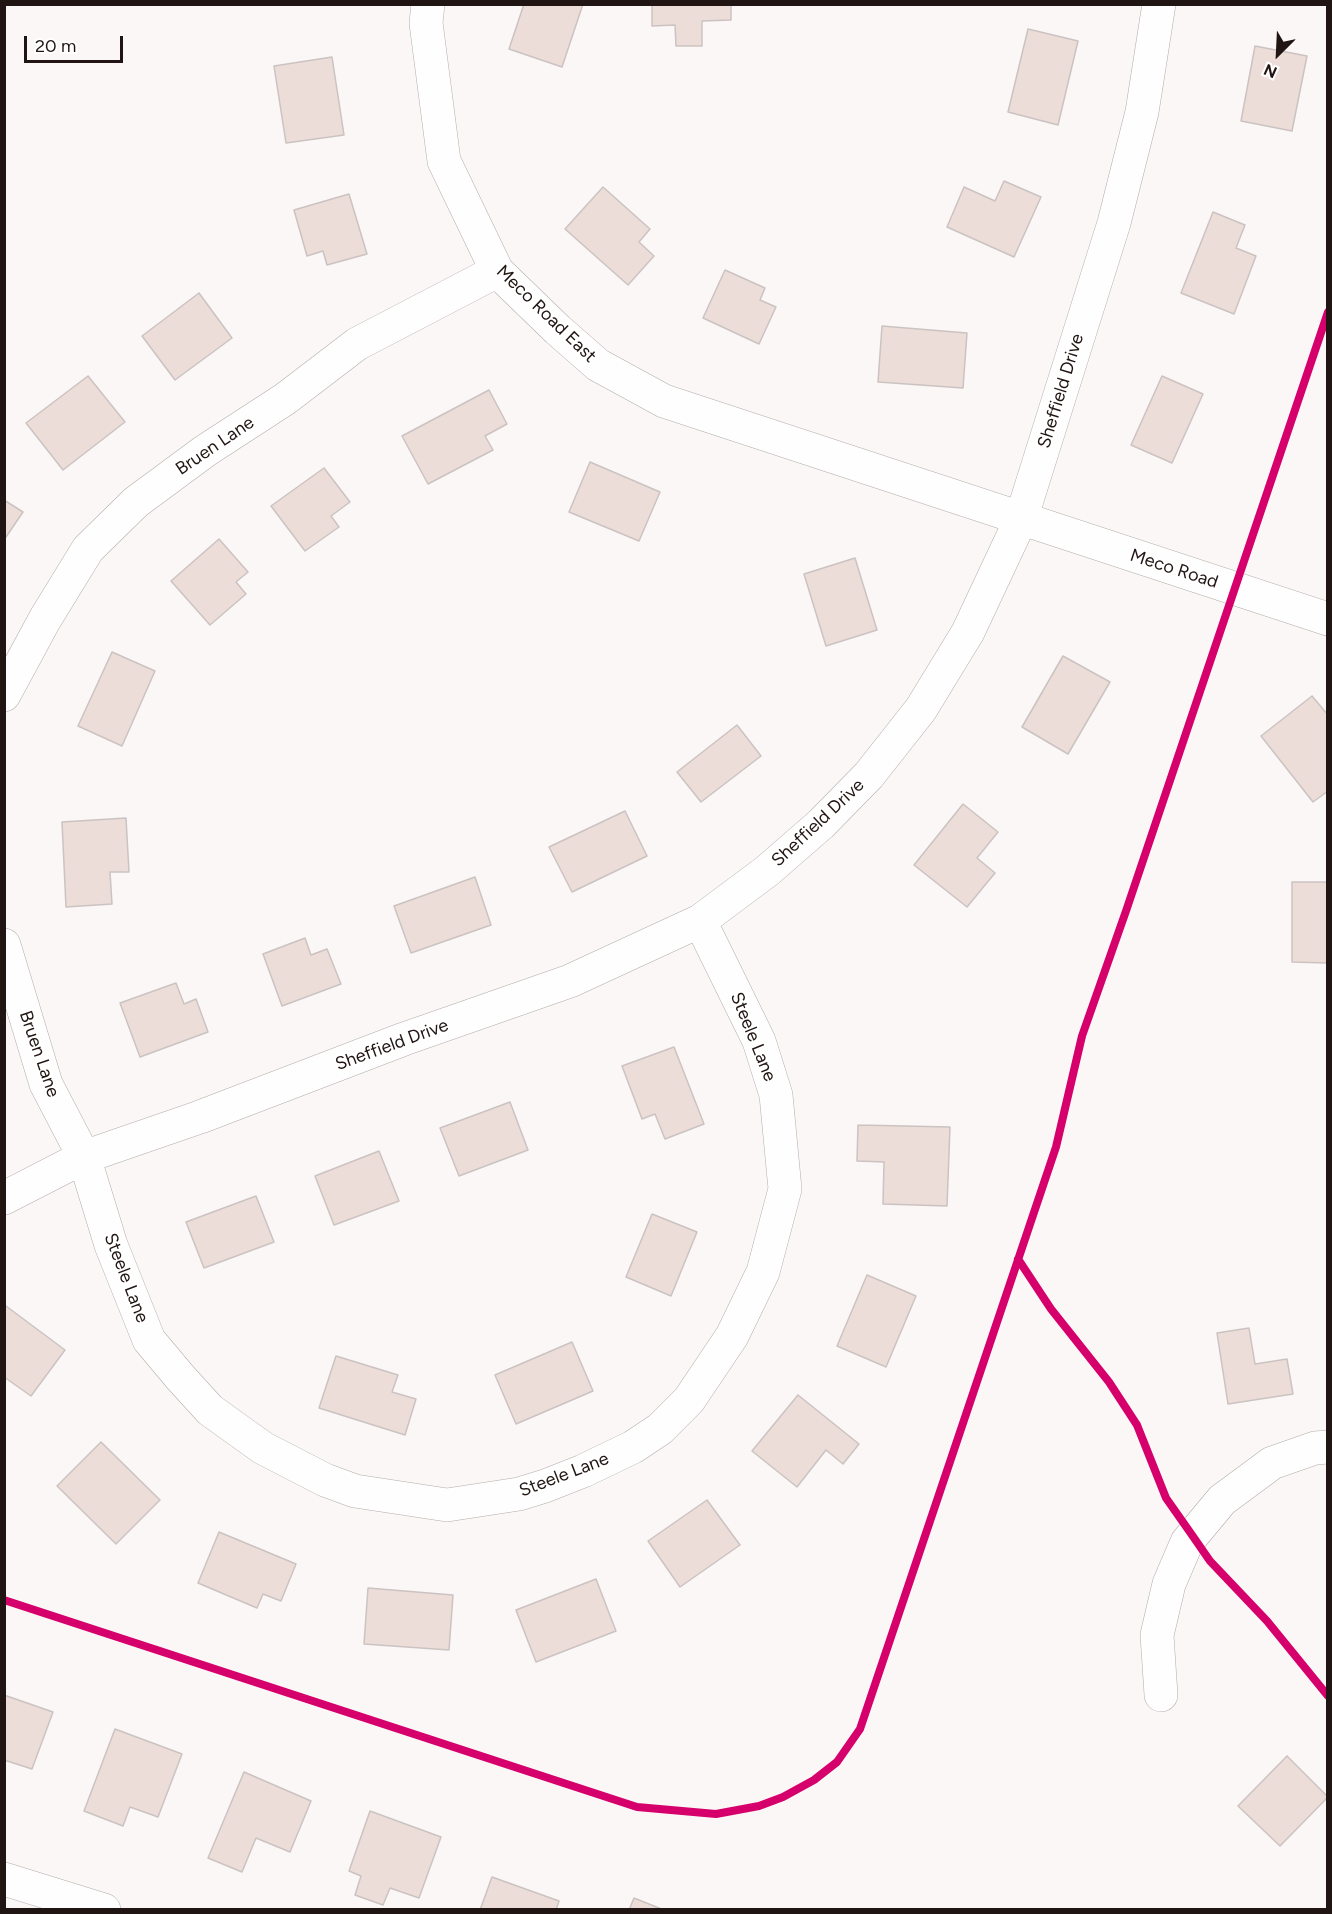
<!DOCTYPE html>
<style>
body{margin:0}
#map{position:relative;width:1332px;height:1914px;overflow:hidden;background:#fbf7f6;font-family:Figtree,sans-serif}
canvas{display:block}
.frame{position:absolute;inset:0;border:6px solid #201512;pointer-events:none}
.north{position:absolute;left:1248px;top:24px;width:60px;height:60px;-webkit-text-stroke:4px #fff;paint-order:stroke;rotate:204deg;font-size:16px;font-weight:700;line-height:24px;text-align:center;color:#201512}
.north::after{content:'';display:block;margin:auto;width:21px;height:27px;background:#201512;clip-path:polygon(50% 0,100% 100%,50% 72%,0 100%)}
.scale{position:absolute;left:24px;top:36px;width:99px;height:27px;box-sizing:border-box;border:3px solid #201512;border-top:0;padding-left:8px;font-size:18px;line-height:21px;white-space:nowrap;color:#201512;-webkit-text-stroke:4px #fff;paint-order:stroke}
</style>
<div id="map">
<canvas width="1332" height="1914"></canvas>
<div class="frame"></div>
<div class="north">N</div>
<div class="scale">20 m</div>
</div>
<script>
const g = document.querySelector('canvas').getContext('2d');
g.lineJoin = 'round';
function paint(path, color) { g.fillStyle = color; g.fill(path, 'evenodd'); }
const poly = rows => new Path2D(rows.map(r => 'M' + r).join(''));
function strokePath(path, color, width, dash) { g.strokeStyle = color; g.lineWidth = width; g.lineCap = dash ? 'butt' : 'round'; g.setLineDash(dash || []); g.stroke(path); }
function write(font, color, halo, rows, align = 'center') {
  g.font = font + ' Figtree,sans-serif'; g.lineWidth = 4.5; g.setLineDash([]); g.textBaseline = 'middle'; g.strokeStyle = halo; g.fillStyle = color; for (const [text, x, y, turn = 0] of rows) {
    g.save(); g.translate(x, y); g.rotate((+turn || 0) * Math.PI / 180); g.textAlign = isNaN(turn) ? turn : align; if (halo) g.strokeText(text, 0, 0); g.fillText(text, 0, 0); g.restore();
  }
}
const building = poly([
 [524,4,583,4,562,67,509,49,524,4],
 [652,4,731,4,731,20,702,21,702,46,676,46,675,25,652,26,652,4],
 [1028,29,1078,41,1058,125,1008,112,1028,29],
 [1255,46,1307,56,1292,131,1241,121,1255,46],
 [332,57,344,135,286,143,274,66,332,57],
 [1004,181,1041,197,1014,257,947,227,964,187,995,201,1004,181],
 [603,187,650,229,639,242,654,256,628,285,565,229,603,187],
 [349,194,367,254,327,265,323,251,307,256,294,210,349,194],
 [1213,212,1245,225,1236,248,1256,256,1234,314,1181,293,1213,212],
 [725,270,765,288,760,300,776,307,759,344,703,318,725,270],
 [199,293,232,338,175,380,142,336,199,293],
 [882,326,967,333,963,388,878,382,882,326],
 [88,376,125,422,63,470,26,423,88,376],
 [1162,376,1203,394,1172,463,1131,445,1162,376],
 [489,390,507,424,485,436,493,450,428,484,402,436,489,390],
 [590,462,660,492,639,541,569,512,590,462],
 [324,468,350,502,331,516,339,527,305,551,271,506,324,468],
 [4,500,23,512,4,540,4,500],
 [219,539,248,572,236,582,246,594,210,625,171,581,219,539],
 [855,558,877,630,826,646,804,574,855,558],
 [112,652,155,671,122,746,78,726,112,652],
 [1063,656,1110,682,1068,754,1022,727,1063,656],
 [1312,696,1328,715,1328,791,1313,802,1261,736,1312,696],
 [737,725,761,756,701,802,677,772,737,725],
 [963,804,998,832,977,858,995,873,967,907,914,865,963,804],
 [625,811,647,856,572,892,549,847,625,811],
 [126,818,129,872,110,872,112,904,66,907,62,822,126,818],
 [475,877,491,925,411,953,394,906,475,877],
 [1292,882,1328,882,1328,963,1292,962,1292,882],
 [305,938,311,955,327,949,341,984,282,1006,263,954,305,938],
 [176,983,184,1004,196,999,208,1032,140,1057,120,1003,176,983],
 [674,1047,704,1124,665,1139,655,1114,642,1119,622,1066,674,1047],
 [510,1102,528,1150,459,1176,440,1128,510,1102],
 [858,1125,950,1127,947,1206,883,1204,884,1162,857,1161,858,1125],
 [379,1151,399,1201,334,1225,315,1176,379,1151],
 [256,1196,274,1242,204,1268,186,1222,256,1196],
 [652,1214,697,1232,671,1296,626,1277,652,1214],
 [867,1275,916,1296,886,1367,837,1346,867,1275],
 [6,1306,65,1350,31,1396,4,1377,4,1308,6,1306],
 [1249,1328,1255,1364,1287,1359,1293,1394,1228,1404,1217,1333,1249,1328],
 [572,1342,593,1391,516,1424,495,1375,572,1342],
 [336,1356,398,1375,392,1392,416,1399,405,1435,319,1408,336,1356],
 [798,1395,859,1444,843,1464,826,1450,797,1487,752,1451,798,1395],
 [101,1442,160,1500,116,1544,57,1486,101,1442],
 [707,1500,740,1545,680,1587,648,1541,707,1500],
 [219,1532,296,1564,281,1601,263,1594,257,1608,198,1583,219,1532],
 [596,1579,616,1631,536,1662,516,1610,596,1579],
 [368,1588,453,1595,449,1650,364,1644,368,1588],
 [4,1695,53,1712,32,1769,4,1760,4,1695],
 [115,1729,182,1754,158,1817,130,1807,123,1826,84,1811,115,1729],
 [1287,1756,1328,1797,1280,1846,1238,1806,1287,1756],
 [244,1772,311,1801,290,1852,256,1838,242,1872,208,1858,244,1772],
 [370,1811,441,1837,419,1898,390,1888,383,1905,355,1895,361,1876,349,1871,370,1811],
 [492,1877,559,1901,556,1910,480,1910,492,1877],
 [634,1898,664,1910,629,1910,634,1898]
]);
paint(building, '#ecddd9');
strokePath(building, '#cbc3c1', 1.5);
const minor = poly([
 [428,4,426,23,444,161,497,271,558,330,598,365,664,401,1328,619],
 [4,695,45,619,88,549,136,502,205,451,285,399,357,344,497,271],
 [4,945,46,1084,84,1157,111,1245,149,1340,180,1377,210,1410,263,1448,325,1480,355,1491,447,1505,519,1494,545,1486,583,1471,633,1447,660,1429,689,1400,732,1336,763,1272,785,1189,776,1095,759,1041,700,921],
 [4,1198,84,1157,200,1117,404,1039,570,981,700,921,767,871,821,824,869,775,921,709,968,632,1021,519,1114,223,1142,112,1159,4],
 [1161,1695,1157,1635,1169,1584,1187,1542,1222,1500,1272,1463,1315,1448,1328,1447],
 [4,1879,104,1910]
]);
strokePath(minor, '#b4acaa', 34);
strokePath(minor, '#fefefe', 33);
strokePath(poly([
 [1018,1259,1051,1309,1109,1382,1137,1425,1166,1498,1192,1535,1210,1561,1267,1621,1328,1696],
 [4,1600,637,1807,716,1814,759,1806,783,1797,814,1780,837,1762,860,1729,1056,1147,1082,1036,1126,911,1328,312]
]), '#d6006c', 8);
write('18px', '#201512', '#fff', [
 ["Meco Road East",546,314,44],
 ["Sheffield Drive",1061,391,-73],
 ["Bruen Lane",215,446,-34],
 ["Meco Road",1174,569,18],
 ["Sheffield Drive",818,823,-43],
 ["Steele Lane",753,1037,68],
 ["Sheffield Drive",392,1045,-20],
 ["Bruen Lane",39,1054,71],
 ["Steele Lane",126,1278,69],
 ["Steele Lane",564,1475,-21]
]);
</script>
